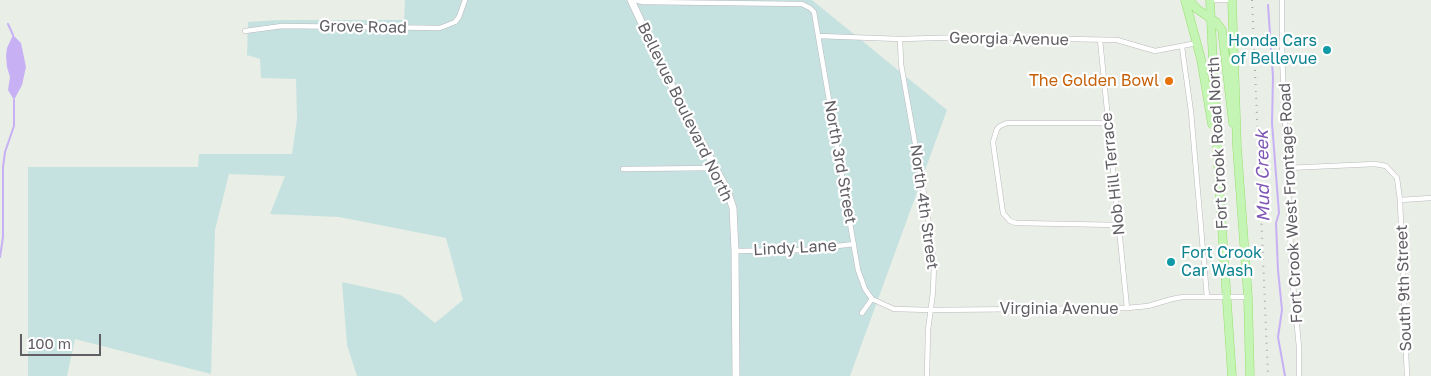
<!DOCTYPE html>
<style>
body{margin:0}
#map{position:relative;width:1431px;height:376px;overflow:hidden;background:#e9eee6;font-family:"Golos Text",sans-serif}
canvas{display:block}
.scale{position:absolute;left:20px;top:334px;width:81px;height:22px;box-sizing:border-box;border:2px solid #615e64;border-top:0;padding-left:6px;font-size:15px;line-height:18px;white-space:nowrap;color:#615e64;-webkit-text-stroke:4px #fff;paint-order:stroke}
</style>
<div id="map">
<canvas width="1431" height="376"></canvas>
<div class="scale">100 m</div>
</div>
<script>
const g = document.querySelector('canvas').getContext('2d');
g.lineJoin = 'round';
function paint(path, color) { g.fillStyle = color; g.fill(path, 'evenodd'); }
const poly = rows => new Path2D(rows.map(r => 'M' + r).join(''));
function strokePath(path, color, width, dash) { g.strokeStyle = color; g.lineWidth = width; g.lineCap = dash ? 'butt' : 'round'; g.setLineDash(dash || []); g.stroke(path); }
function write(font, color, halo, rows, align = 'center') {
  g.font = font + ' "Golos Text",sans-serif'; g.lineWidth = 4.5; g.setLineDash([]); g.textBaseline = 'middle'; g.strokeStyle = halo; g.fillStyle = color; for (const [text, x, y, turn = 0] of rows) {
    g.save(); g.translate(x, y); g.rotate((+turn || 0) * Math.PI / 180); g.textAlign = isNaN(turn) ? turn : align; if (halo) g.strokeText(text, 0, 0); g.fillText(text, 0, 0); g.restore();
  }
}
paint(poly([
 [405,0,812,0,947,110,850,376,357,376,347,345,342,282,401,295,435,323,463,300,446,238,339,217,270,214,285,176,229,174,215,230,211,374,75,339,67,376,28,376,28,167,198,167,199,154,292,154,297,119,296,79,261,78,260,59,247,55,248,22,279,20,404,20]
]), '#c6e2e0');
paint(poly([
 [13,35,21,43,26,67,22,85,14,100,8,90,10,77,7,67,6,56,7,48]
]), '#c8b0f4');
strokePath(poly([
 [1268,5,1273,77,1272,123,1279,213,1276,223,1278,270,1282,310,1278,337,1285,376],
 [8,24,13,35],
 [0,257,3,237,3,167,5,152,14,126,14,100]
]), '#c8b0f4', 2);
const street = poly([
 [634,0,643,2,802,4,810,8,814,12,858,270,865,289,872,299,862,313],
 [1210,0,1229,0],
 [1282,0,1282,55,1292,274,1299,347,1299,376],
 [245,31,282,26,440,28,455,22,459,17,465,0],
 [819,36,900,39,971,37,1117,40,1155,51,1197,43],
 [900,39,901,64,927,211,934,264,933,292,928,330,927,376],
 [1100,40,1127,308],
 [1182,47,1191,112,1207,297],
 [1108,123,1007,123,1000,126,997,129,993,142,994,150,1003,213,1010,221,1016,223,1119,225],
 [1287,168,1375,164,1386,166,1397,178,1400,200,1407,376],
 [623,169,714,168],
 [1400,200,1431,198],
 [735,251,805,250,854,244],
 [872,299,894,309,931,310,1127,308,1148,306,1172,299,1183,297,1248,297]
]);
const secondary = poly([
 [631,0,667,77,727,190,733,208,735,251,736,376]
]);
const primary = poly([
 [1185,0,1201,59,1212,124],
 [1189,0,1197,9,1216,22,1222,30,1233,123],
 [1210,0,1219,184,1232,376],
 [1232,0,1237,147,1248,297,1250,376]
]);
strokePath(street, '#bbb8be', 5.5);
strokePath(secondary, '#bbb7be', 8);
strokePath(primary, '#97df6e', 9);
strokePath(street, '#fff', 4.5);
strokePath(secondary, '#fff', 7);
strokePath(primary, '#c4f5b4', 8);
strokePath(poly([
 [1252,0,1268,376]
]), '#acacad', 2, [1, 6]);
for (const [x, y, r, color] of [
 [1327,50,5,"#0f9aa8"],
 [1169,81,5,"#e8710a"],
 [1171,262,5,"#0f9aa8"]
]) { const dot = new Path2D(); dot.arc(x, y, r, 0, 2 * Math.PI); g.fillStyle = color; g.fill(dot); strokePath(dot, '#fff', 2); }
write('16px', '#615e64', '#fff', [
 ["Grove Road",363,27,1],
 ["Georgia Avenue",1009,39,1],
 ["Bellevue Boulevard North",685,112,64],
 ["Fort Crook Road North",1218,143,-93],
 ["North 3rd Street",840,162,80],
 ["Nob Hill Terrace",1113,174,-96],
 ["Fort Crook West Frontage Road",1291,203,-93],
 ["North 4th Street",924,207,82],
 ["Lindy Lane",795,248,-3],
 ["South 9th Street",1404,288,-92],
 ["Virginia Avenue",1059,309]
]);
write('16px', '#0d838f', '#fff', [
 ["Honda Cars",1317,41],
 ["of Bellevue",1317,59],
 ["Fort Crook",1181,253,"left"],
 ["Car Wash",1181,271,"left"]
], 'right');
write('16px', '#c56008', '#fff', [
 ["The Golden Bowl",1159,81]
], 'right');
write('italic 18px', '#7e56b5', '#fff', [
 ["Mud Creek",1263,176,-91]
]);
</script>
